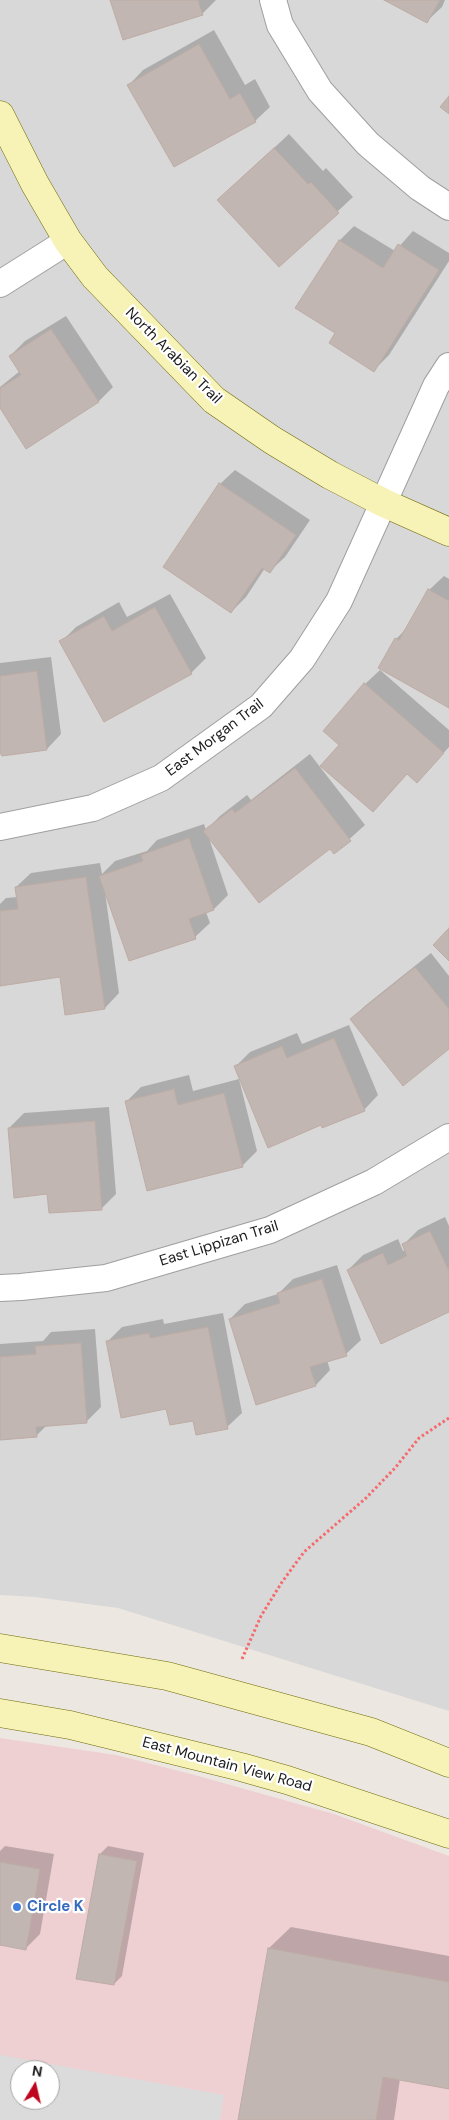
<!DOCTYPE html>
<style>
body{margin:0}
#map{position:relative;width:449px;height:2120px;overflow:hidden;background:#ede7e1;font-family:"DM Sans",sans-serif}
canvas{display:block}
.north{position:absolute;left:10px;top:2060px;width:50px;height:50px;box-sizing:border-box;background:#fff;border:1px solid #a4a4a4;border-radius:50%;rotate:9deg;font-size:14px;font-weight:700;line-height:20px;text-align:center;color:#1b1b1b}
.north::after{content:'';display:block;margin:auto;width:18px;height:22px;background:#c0061e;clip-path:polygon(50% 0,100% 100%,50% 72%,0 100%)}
</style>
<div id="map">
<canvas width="449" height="2120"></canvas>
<div class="north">N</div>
</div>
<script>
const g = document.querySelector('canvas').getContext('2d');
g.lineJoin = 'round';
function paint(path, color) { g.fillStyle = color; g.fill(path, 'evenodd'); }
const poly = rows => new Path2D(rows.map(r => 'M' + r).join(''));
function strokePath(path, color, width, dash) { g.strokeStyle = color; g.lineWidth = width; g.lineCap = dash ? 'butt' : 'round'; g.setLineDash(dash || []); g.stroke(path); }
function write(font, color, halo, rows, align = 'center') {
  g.font = font + ' "DM Sans",sans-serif'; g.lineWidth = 4.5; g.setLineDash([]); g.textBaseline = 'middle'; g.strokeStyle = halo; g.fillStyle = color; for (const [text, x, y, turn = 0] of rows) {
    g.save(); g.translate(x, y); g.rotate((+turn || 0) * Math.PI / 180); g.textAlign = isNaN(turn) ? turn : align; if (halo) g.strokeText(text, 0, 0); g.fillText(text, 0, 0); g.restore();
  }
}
paint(poly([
 [0,0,449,0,449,1711,118,1608,35,1597,0,1595]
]), '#d9d8d8');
paint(poly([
 [0,1738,116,1755,191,1774,334,1814,449,1856,449,2120,0,2120],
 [20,2070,50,2070,50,2100,20,2100]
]), '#eed0d3');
paint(poly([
 [0,2055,224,2095,220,2120,0,2120],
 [20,2070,50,2070,50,2100,20,2100]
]), '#dbdbdb');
paint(poly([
 [111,0,216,0,202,14],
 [387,0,445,0,442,7,427,21],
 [214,30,245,85,255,79,270,107,255,121,129,85,143,70],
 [289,134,323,171,326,168,353,197,279,266,218,200],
 [354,226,395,251,413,231,449,253,449,261,389,355,374,370,337,333,297,307,340,240],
 [66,316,113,387,98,402,0,406,0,387,20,371,10,356,25,341],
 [235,470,310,520,285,557,270,571,265,568,246,597,231,612,220,484],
 [444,576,449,579,449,706,396,639,408,627,429,590],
 [170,594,206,658,191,673,61,642,76,627,119,602,127,617],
 [51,657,61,734,47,749,0,752,0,663],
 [380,670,449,730,449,747,431,767,408,773,373,811,341,745,365,684],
 [310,754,365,825,335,852,331,847,208,835,228,895,214,909,206,912,210,923,195,937,105,892,119,993,105,1008,61,975,0,976,0,904,6,898,18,897,16,887,31,873,100,863,102,874,115,861,147,851,157,840,204,824,206,830,220,816,247,795,251,800],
 [431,953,449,976,449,1048,351,1019,366,1005],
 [349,1025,378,1095,364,1110,322,1124,235,1067,250,1052,297,1033,302,1044],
 [189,1075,193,1091,239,1079,257,1151,242,1166,126,1102,141,1087],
 [109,1107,116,1194,101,1209,49,1193,9,1128,24,1113],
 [445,1217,449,1226,449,1311,348,1270,363,1255,398,1239,403,1251,405,1250,403,1245,418,1230],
 [337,1265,361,1340,346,1354,327,1360,330,1370,316,1385,257,1403,230,1319,245,1304,278,1294,293,1279],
 [223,1313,242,1413,227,1427,194,1419,167,1408,107,1342,122,1327,163,1319,164,1324],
 [95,1329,101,1407,86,1422,48,1424,36,1436,0,1438,0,1344,43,1341,51,1332],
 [5,1846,54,1854,40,1934,26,1948,0,1944,0,1851],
 [108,1846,144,1853,122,1976,114,1984,100,1854],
 [291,1927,449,1956,449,2088,400,2079,394,2120,240,2120,269,1948]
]), '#0003');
const building = poly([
 [110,0,198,0,203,15,123,40,110,0],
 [384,0,440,0,427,23,384,0],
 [199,44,230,99,240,93,256,122,174,167,127,85,199,44],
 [449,96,449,114,440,107,449,96],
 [274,148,308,184,311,182,339,213,279,267,217,200,274,148],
 [339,240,383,268,398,244,439,270,374,372,329,343,335,333,295,308,339,240],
 [51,329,99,402,26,449,0,408,0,388,21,375,9,356,51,329],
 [219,483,296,535,270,573,262,568,231,613,163,567,219,483],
 [428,589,449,601,449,708,378,668,395,638,399,640,428,589],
 [155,607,192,674,104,722,59,641,104,616,112,631,155,607],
 [37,671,47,750,2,756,0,753,0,676,37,671],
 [364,683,444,753,417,783,407,774,373,812,320,766,339,745,323,731,364,683],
 [295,768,351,841,334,854,330,849,259,903,203,831,232,809,235,813,295,768],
 [189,838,214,910,189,919,196,939,129,961,99,876,143,861,141,855,189,838],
 [86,877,105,1009,65,1015,60,977,0,986,0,911,18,909,15,887,86,877],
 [449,928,449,961,433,945,449,928],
 [415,967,449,1009,449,1049,403,1086,350,1019,415,967],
 [334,1038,365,1111,322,1128,321,1125,268,1148,234,1066,282,1046,287,1058,334,1038],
 [174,1089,178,1105,224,1093,243,1167,147,1191,125,1101,174,1089],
 [95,1121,102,1210,49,1213,47,1194,14,1198,8,1128,95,1121],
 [430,1231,449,1271,449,1312,381,1344,347,1270,383,1253,388,1265,407,1256,402,1244,430,1231],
 [322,1279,347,1356,310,1367,316,1386,256,1405,229,1319,280,1303,277,1293,322,1279],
 [208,1327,228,1429,196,1435,193,1421,170,1425,166,1409,121,1418,106,1341,149,1333,150,1338,208,1327],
 [81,1343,87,1423,36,1427,37,1437,0,1440,0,1357,36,1354,35,1346,81,1343],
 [99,1854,137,1861,114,1985,76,1979,99,1854],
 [0,1862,40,1869,26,1950,0,1945,0,1862],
 [268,1948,449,1982,449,2089,383,2077,376,2120,238,2120,268,1948]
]);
paint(building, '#c1b6b1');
strokePath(building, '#beaca4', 1);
const street = poly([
 [273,0,280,25,320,91,368,144,420,188,449,207],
 [0,284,68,241],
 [0,827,93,808,161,778,261,706,302,659,339,601,436,386,449,366],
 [0,1288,21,1287,106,1278,270,1230,374,1182,449,1137]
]);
const secondary = poly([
 [0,115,35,184,68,241,95,277,214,400,272,440,330,475,384,503,449,532],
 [0,1648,167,1676,371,1732,449,1763],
 [0,1713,70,1725,241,1767,287,1780,449,1834]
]);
strokePath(street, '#9f9f9f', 28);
strokePath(secondary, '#6d6b08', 29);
strokePath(poly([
 [242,1659,261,1616,282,1582,304,1552,366,1498,395,1468,419,1438,449,1418]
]), '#f56a6d', 3, [2.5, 2.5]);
strokePath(street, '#fff', 26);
strokePath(secondary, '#f7f2b5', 28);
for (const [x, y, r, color] of [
 [17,1907,5,"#3f7fe0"]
]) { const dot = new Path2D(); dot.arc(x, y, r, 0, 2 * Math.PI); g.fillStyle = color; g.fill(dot); strokePath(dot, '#fff', 2); }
write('15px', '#1b1b1b', '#fff', [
 ["North Arabian Trail",173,356,45],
 ["East Morgan Trail",215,738,-37],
 ["East Lippizan Trail",219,1244,-17],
 ["East Mountain View Road",227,1765,15]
]);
write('bold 15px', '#366cbe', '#fff', [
 ["Circle K",27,1907]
], 'left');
</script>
